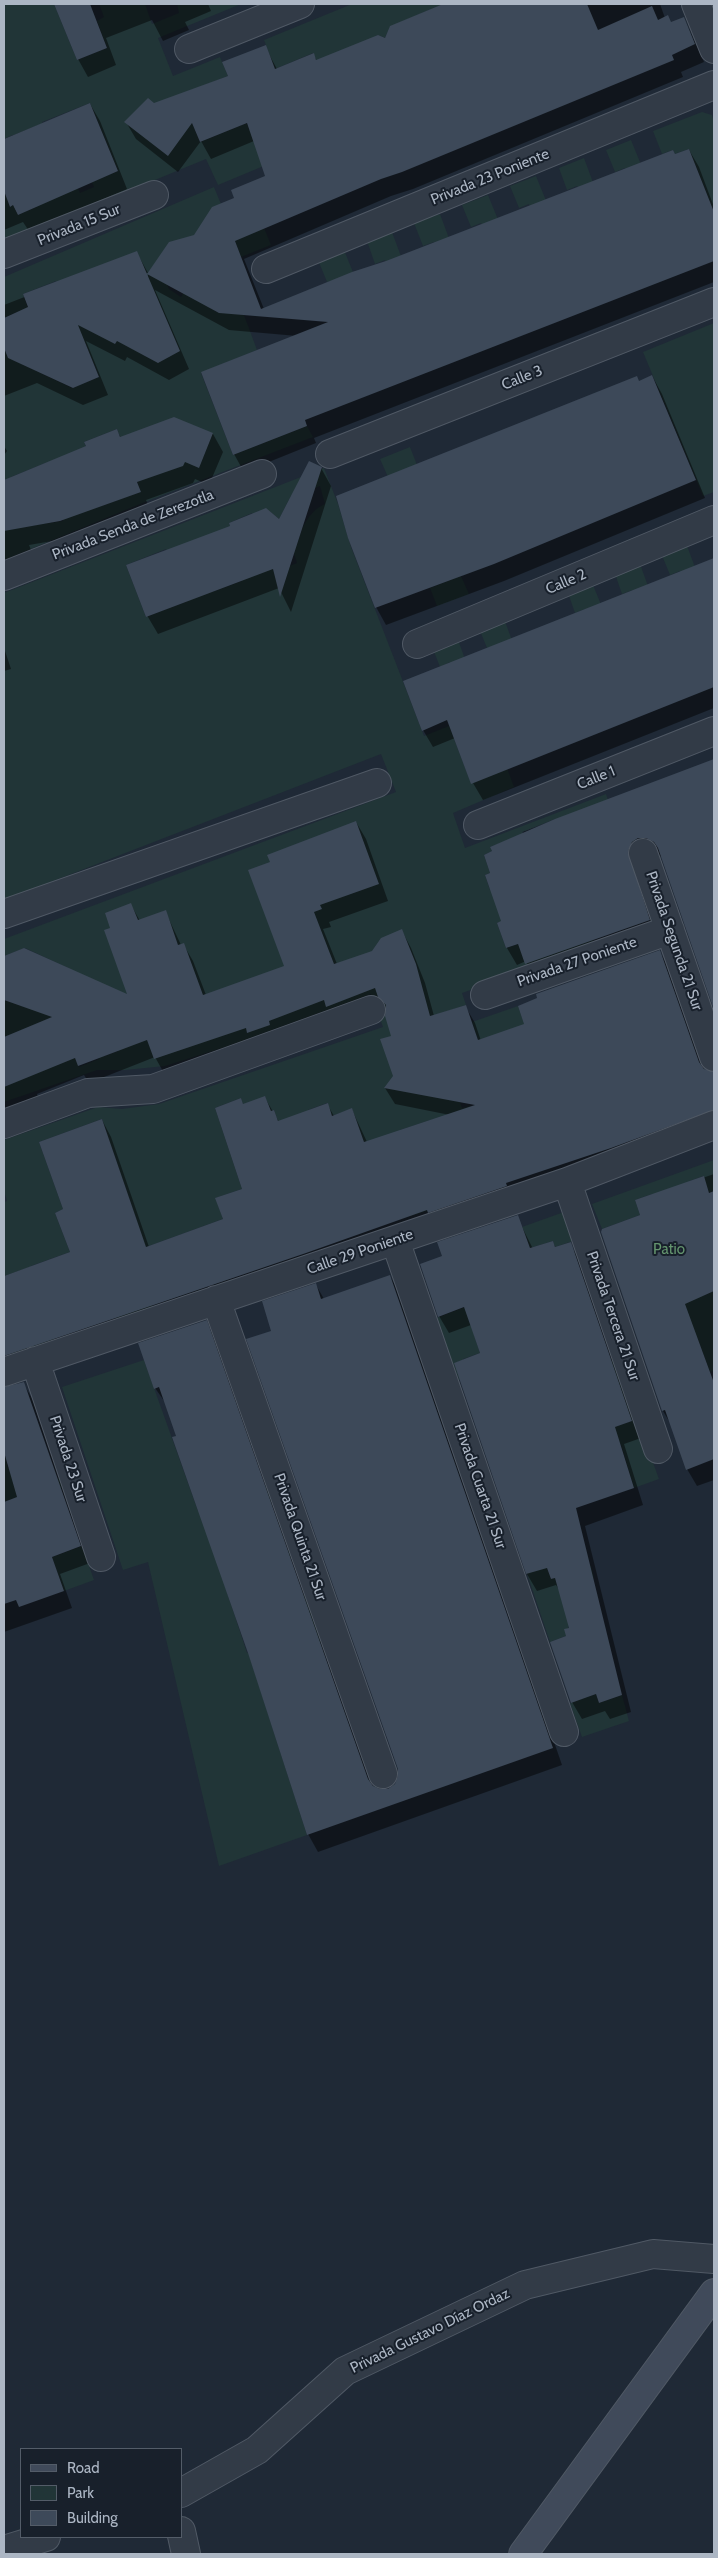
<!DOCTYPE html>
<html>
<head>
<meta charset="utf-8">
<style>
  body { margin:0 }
  #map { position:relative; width:718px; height:2558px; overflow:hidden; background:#1f2936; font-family:Cabin,sans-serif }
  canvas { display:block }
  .frame { position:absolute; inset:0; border:5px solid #acb6c4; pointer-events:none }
  .legend { position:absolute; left:20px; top:2448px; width:162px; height:90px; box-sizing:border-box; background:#18202b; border:1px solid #535c68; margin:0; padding:6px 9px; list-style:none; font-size:15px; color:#acb6c4 }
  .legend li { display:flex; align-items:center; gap:10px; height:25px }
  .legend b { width:25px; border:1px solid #535c68 }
</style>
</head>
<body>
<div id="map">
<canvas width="718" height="2558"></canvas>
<div class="frame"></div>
<ul class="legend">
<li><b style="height:6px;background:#404a5a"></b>Road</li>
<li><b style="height:14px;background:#213537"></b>Park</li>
<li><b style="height:14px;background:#3d4959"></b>Building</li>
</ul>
</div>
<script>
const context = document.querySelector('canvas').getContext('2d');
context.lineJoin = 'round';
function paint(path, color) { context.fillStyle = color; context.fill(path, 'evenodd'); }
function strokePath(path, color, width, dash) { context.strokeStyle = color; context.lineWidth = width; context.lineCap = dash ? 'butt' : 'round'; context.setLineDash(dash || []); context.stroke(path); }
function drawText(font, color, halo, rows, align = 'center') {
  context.font = font + ' Cabin,sans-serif'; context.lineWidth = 4; context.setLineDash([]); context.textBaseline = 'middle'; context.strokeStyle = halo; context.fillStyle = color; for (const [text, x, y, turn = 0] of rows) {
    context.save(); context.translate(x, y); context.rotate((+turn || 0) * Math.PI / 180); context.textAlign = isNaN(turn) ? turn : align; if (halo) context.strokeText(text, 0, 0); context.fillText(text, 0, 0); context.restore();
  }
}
const green = new Path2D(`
  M 4,4 L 54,4 L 77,60 L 107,48 L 97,21 L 104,17 L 99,4 L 145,4 L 152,24 L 179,13 L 177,4 L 241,4 L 158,38 L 173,76 L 220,57 L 228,76 L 180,95 L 200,142 L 247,123 L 249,130 L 292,112 L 266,165 L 218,185 L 206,159 L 4,242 L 4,191 L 10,207 L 13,205 L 18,215 L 36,207 L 22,156 L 13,135 L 4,139 ZM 90,103 L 118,171 L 92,182 L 94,187 L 80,193 L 71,173 L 63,176 L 42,122 Z
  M 352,4 L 443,4 L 390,27 L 385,38 L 377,35 L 365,58 L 316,60 L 313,53 L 275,69 L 264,40 Z
  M 702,112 L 712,115 L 714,122 L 714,212 L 689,149 L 675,154 L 673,150 L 662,154 L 653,131 Z
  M 631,140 L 642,167 L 627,173 L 625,168 L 615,172 L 606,150 Z
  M 584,158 L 594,185 L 579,191 L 577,186 L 567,190 L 559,168 Z
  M 536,176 L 547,203 L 531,209 L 529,204 L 519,208 L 510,186 Z
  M 214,187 L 223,209 L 191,242 L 164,276 L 169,289 L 181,297 L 191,281 C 200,295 212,321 232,311 L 244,315 L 257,350 L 201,373 L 233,455 L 307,426 L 313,437 L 145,502 L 4,560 L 4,348 L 9,358 L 72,388 L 99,377 L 85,343 L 60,330 L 67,309 L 56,281 L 23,294 L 28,308 L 21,320 L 17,312 L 4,318 L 4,277 ZM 117,429 L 141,492 L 95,508 L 62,509 L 63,521 L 29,526 L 11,477 L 48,462 L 56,480 L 94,465 L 84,442 Z
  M 488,195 L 499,222 L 483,228 L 481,223 L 471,227 L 462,205 Z
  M 440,214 L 450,241 L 435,247 L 434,242 L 423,246 L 414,223 Z
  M 264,228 L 271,245 L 241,257 L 232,234 Z
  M 392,232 L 402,259 L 387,265 L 385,260 L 375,264 L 367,241 Z
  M 344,250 L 355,277 L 327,282 L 318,260 Z
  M 714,323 L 714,492 L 703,496 L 643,352 Z
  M 410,447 L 419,470 L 388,477 L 380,459 Z
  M 324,468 L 338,504 L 351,547 L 424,736 L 449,726 L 471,783 L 507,768 L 514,787 L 453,813 L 465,848 L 606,794 L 608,800 L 587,808 L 603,854 L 625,846 L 637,878 L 617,885 L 620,895 L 605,900 L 589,857 L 581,859 L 573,837 L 569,838 L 565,825 L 558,827 L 555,819 L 522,832 L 525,839 L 519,842 L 524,858 L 520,859 L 528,879 L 569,864 L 579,892 L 569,897 L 577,922 L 586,918 L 595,947 L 462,993 L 466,1005 L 442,1013 L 454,1048 L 443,1053 L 462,1108 L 471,1106 L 479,1131 L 442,1144 L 434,1119 L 400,1130 L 427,1211 L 407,1217 L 398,1192 L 415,1185 L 406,1161 L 400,1163 L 396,1148 L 368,1158 L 364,1150 L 350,1155 L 348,1149 L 364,1143 L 352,1109 L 332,1116 L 327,1103 L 308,1110 L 315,1131 L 309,1133 L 314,1149 L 321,1147 L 334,1183 L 261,1209 L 252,1184 L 289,1171 L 275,1132 L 281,1130 L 274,1110 L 271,1111 L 265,1097 L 248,1103 L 250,1109 L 245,1110 L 241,1098 L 215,1108 L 242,1189 L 216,1198 L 223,1219 L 119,1257 L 129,1285 L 144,1280 L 153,1307 L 117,1320 L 110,1299 L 124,1294 L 117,1274 L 120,1272 L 107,1238 L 138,1225 L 102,1119 L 39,1142 L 63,1209 L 55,1213 L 70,1252 L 31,1266 L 56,1341 L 13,1356 L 4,1327 L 4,1202 L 7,1201 L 4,1191 L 4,1140 L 98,1107 L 122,1109 L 159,1104 L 383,1027 L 371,994 L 225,1047 L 165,1066 L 125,1070 L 97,1070 L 4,1102 L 4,1000 L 21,1006 L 74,987 L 68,968 L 25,948 L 4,956 L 4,939 L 396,792 L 381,754 L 4,900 L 4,593 ZM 320,486 L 325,504 C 308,512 303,526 297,544 L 293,543 L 292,547 L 297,563 L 274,572 L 273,567 L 257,573 L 248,551 L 241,553 L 229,523 L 252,513 L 255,523 L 269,511 L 279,519 L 291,496 ZM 222,530 L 242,581 L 212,592 L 210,588 L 195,594 L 187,573 L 178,577 L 188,601 L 146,617 L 126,565 L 166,549 L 169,556 L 178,553 L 176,548 ZM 506,841 L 521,878 L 490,890 L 485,875 L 490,873 L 484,855 L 492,851 L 490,847 ZM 526,893 L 546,949 L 523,957 L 518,944 L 506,948 L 497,923 L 508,919 L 502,901 ZM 117,1000 L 130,1038 L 116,1044 L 118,1051 L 105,1056 L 103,1052 L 97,1054 L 99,1059 L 79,1067 L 68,1038 L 77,1035 L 71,1016 Z
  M 686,543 L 696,570 L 682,576 L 680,571 L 670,575 L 661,553 Z
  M 639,561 L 649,589 L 635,594 L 633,590 L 622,594 L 614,571 Z
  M 461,576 L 469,594 L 437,606 L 430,588 Z
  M 591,580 L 602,607 L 587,613 L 585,609 L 575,613 L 567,590 Z
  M 503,616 L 513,643 L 487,648 L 478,626 Z
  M 456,634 L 466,662 L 452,667 L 450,662 L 440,667 L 431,644 Z
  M 518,1006 L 530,1039 L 478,1040 L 472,1022 Z
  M 714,1160 L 714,1191 L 709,1193 L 703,1176 L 690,1181 L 710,1247 L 714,1246 L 714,1249 L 689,1259 L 703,1296 L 714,1291 L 714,1371 L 710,1372 L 697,1337 L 682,1342 L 652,1194 L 635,1200 L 640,1215 L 602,1229 L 592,1204 Z
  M 564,1212 L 573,1241 L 555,1247 L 553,1241 L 530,1248 L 522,1227 Z
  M 475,1303 L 485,1331 L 474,1335 L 480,1353 L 463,1359 L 469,1376 L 459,1380 L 436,1318 Z
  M 615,1359 L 659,1479 L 634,1488 L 621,1445 L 611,1428 L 632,1421 L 618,1380 L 590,1369 Z
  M 144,1360 L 198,1511 L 271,1484 L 278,1500 L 254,1508 L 243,1566 L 294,1548 L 297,1557 L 224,1583 L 247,1653 L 295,1637 L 283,1601 L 309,1592 L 325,1640 L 308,1647 L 261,1692 L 307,1835 L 219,1866 L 148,1562 L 123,1570 L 62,1387 Z
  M 4,1452 L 8,1468 L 16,1465 L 25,1490 L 59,1478 L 62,1488 L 29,1500 L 27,1494 L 4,1502 Z
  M 82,1546 L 94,1580 L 64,1591 L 52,1557 Z
  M 520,1553 L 547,1568 L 551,1579 L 591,1566 L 594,1578 L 580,1583 L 566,1636 L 550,1642 Z
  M 596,1694 L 599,1703 L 622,1695 L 629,1721 L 582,1737 L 570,1703 Z`);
const shadow = new Path2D(`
  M 56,4 L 208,4 L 211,11 L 185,22 L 189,30 L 163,41 L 152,20 L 106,38 L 116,65 L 88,77 L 78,59 Z
  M 447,4 L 660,4 L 665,18 L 672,23 L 684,18 L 704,62 L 681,72 L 683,77 L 413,189 L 391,196 L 244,259 L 264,309 L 689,150 L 699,167 L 714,207 L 714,282 L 314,438 L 316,443 L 244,472 L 234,454 L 297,336 L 229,330 L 155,290 L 189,369 L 169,380 L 127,357 L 125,361 L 86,341 L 108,395 L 83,405 L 37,383 L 4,396 L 4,305 L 137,253 L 148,273 L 144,273 L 148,277 L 148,274 L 195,237 L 235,198 L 267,177 L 254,141 L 211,159 L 201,141 L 178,172 L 136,139 L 126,122 L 154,105 L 229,77 L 265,47 L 277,69 L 313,55 L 317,61 L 385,39 L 391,27 Z
  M 90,104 L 100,121 L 127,189 L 29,231 L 23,222 L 4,230 L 4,139 Z
  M 652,376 L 662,394 L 705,498 L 504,581 L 386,625 L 376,607 L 639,382 Z
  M 174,418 L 213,434 L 223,452 L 209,485 L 195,479 L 193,483 L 146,500 L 150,510 L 70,538 L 29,545 L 33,555 L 4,568 L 4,481 L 88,447 L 116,430 L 121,438 Z
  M 4,446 L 7,451 L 4,455 Z
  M 321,468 L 331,486 L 291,612 L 279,588 L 158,634 L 148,617 L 128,566 L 279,521 Z
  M 714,559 L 714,708 L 483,800 L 473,783 L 455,738 L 433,747 L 423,730 L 405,682 Z
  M 4,648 L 11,669 L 4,671 Z
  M 714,760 L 714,1006 L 662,857 L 657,854 L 659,938 L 536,981 L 526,961 L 517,965 L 507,948 L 499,923 L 503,922 L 492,874 L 524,835 L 523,832 Z
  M 356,822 L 366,839 L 388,901 L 329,922 L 331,927 L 323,929 L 337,964 L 372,952 L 402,931 L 411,948 L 425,983 L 434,1016 L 465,1006 L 475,1023 L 481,1041 L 526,1025 L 660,952 L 669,968 L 705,1071 L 714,1073 L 714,1129 L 4,1377 L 4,1276 L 71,1253 L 65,1210 L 102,1120 L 111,1137 L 149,1247 L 225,1220 L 244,1189 L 244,1105 L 265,1098 L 279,1122 L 327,1104 L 334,1116 L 352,1110 L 367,1142 L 450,1115 L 395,1104 L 385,1088 L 394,1076 L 393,1036 L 384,1005 L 337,1023 L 165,1075 L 155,1057 L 89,1083 L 84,1075 L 37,1094 L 39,1101 L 4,1112 L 4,957 L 24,950 L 129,996 L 112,928 L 131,905 L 140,921 L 165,911 L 181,945 L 183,944 L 193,961 L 206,995 L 286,967 L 272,863 Z
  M 714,1174 L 714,1480 L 697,1486 L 687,1469 L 672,1426 L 663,1411 L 642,1216 L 636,1201 Z
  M 517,1217 L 533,1249 L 552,1242 L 556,1248 L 570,1244 L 580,1261 L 641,1438 L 624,1444 L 643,1505 L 585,1526 L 631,1712 L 610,1719 L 605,1711 L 582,1719 L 572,1702 L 568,1637 L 571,1629 L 561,1593 L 556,1585 L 537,1591 L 527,1574 L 455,1363 L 481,1354 L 471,1325 L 449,1333 L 439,1316 L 444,1257 Z
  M 390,1276 L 400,1294 L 562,1765 L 318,1852 L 308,1834 L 167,1405 L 155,1388 L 206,1322 L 216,1339 L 374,1788 L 379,1790 L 389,1790 L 396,1785 L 399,1778 L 399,1769 L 273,1331 L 316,1285 L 324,1299 Z
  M 23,1383 L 33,1400 L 90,1563 L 60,1574 L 72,1608 L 4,1632 L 4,1388 Z`);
const building = new Path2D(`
  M 54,4 L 90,4 L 107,48 L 77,60 Z
  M 443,4 L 587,4 L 598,30 L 652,6 L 658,20 L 668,15 L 671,22 L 684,17 L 695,44 L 672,55 L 674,60 L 402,172 L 381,179 L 235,241 L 261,309 L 352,272 L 386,261 L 673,150 L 675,154 L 689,149 L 714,212 L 714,261 L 305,420 L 307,426 L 233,455 L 201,372 L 328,322 L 219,313 L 147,274 L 180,351 L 158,363 L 117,341 L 115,344 L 78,325 L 99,377 L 73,388 L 8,358 L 4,348 L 4,318 L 28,307 L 23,294 L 137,251 L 147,274 L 169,242 L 194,235 L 212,207 L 234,198 L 231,190 L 265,176 L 247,123 L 200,142 L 192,123 L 168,156 L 124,122 L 148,98 L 154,103 L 228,76 L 222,62 L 266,45 L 275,69 L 314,53 L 316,60 L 378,35 L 385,38 L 390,26 Z
  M 90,103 L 118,171 L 18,215 L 13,205 L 10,207 L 4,191 L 4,139 Z
  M 652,375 L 696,480 L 494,564 L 375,608 L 348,538 L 336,496 L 637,376 L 639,381 Z
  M 174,417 L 213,433 L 199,468 L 185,462 L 183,466 L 137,482 L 141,492 L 60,521 L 4,531 L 4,480 L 86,446 L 84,442 L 117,429 L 120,437 Z
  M 309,461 L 322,467 L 280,597 L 273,569 L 146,617 L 126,565 L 230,526 L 229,523 L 266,508 L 279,519 Z
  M 714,558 L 714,687 L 471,784 L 447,720 L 422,731 L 403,681 Z
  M 714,759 L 714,1010 L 658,848 L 654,842 L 646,838 L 638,838 L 632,842 L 628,851 L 650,920 L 525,964 L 518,944 L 506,948 L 497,923 L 501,921 L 485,875 L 490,873 L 484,855 L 492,851 L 490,847 L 555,819 Z
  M 356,821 L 379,884 L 320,905 L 322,909 L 314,912 L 334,964 L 372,951 L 381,938 L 402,929 L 416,964 L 430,1016 L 466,1005 L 478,1040 L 524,1024 L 518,1006 L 537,998 L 536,994 L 660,950 L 699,1062 L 704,1069 L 714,1072 L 714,1110 L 611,1148 L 506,1183 L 507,1186 L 428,1213 L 427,1210 L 306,1253 L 4,1356 L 4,1276 L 70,1252 L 55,1213 L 63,1209 L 39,1142 L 102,1119 L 146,1247 L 223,1219 L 215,1198 L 242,1189 L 215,1108 L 241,1098 L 243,1104 L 265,1096 L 271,1111 L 274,1110 L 278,1121 L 328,1103 L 332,1116 L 352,1108 L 364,1142 L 475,1105 L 384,1088 L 393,1076 L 380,1039 L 391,1036 L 385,1016 L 386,1005 L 378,997 L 375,988 L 326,1007 L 324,1000 L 269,1021 L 270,1025 L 247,1033 L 246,1028 L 154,1059 L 147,1040 L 78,1066 L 75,1058 L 4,1087 L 4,1037 L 52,1017 L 4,1000 L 4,956 L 24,948 L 127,994 L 104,930 L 110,928 L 105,913 L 131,903 L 138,920 L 166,910 L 178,945 L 184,943 L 203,995 L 284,966 L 248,870 L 270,862 L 267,855 Z
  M 704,1176 L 709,1193 L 714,1191 L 714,1291 L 685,1304 L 714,1383 L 714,1459 L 686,1470 L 665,1410 L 662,1411 L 601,1232 L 602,1229 L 640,1215 L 635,1200 Z
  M 518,1215 L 530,1248 L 553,1241 L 555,1247 L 571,1242 L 632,1421 L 615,1427 L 634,1488 L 576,1508 L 622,1695 L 599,1703 L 596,1694 L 571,1703 L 550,1642 L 566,1636 L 564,1629 L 569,1628 L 555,1578 L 551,1579 L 547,1568 L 526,1574 L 454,1363 L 480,1353 L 464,1307 L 438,1317 L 420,1264 L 442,1256 L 437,1242 Z
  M 390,1275 L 553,1748 L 307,1835 L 248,1653 L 172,1437 L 176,1436 L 159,1387 L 154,1389 L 138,1343 L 207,1320 L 368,1779 L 373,1786 L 380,1789 L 388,1789 L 395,1784 L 398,1776 L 398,1769 L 246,1339 L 271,1331 L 262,1301 L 316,1283 L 321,1299 Z
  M 24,1382 L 81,1546 L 52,1557 L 64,1591 L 19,1607 L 16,1600 L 4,1604 L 4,1502 L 17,1497 L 4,1452 L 4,1387 Z`);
const minor = new Path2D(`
  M 696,4 L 714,49
  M 189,49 L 300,4
  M 4,254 L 154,195
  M 266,269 L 714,85
  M 330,454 L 714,302
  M 4,576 L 262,474
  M 417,644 L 714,520
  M 478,825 L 714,731
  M 643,853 L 714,1057
  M 4,914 L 377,783
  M 485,995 L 670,930
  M 4,1124 L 88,1093 L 153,1089 L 371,1010
  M 567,1182 L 658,1449
  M 395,1240 L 564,1732
  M 216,1300 L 383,1774
  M 35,1361 L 101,1557
  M 4,1372 L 567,1182 L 714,1125
  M 181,2493 L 257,2450 L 345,2371 L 525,2285 L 653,2254 L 714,2259
  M 181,2531 L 186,2554
  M 4,2550 L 46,2537`);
const secondary = new Path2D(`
  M 523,2554 L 714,2293`);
const streetNames = [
  ["Privada 23 Poniente",490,177,-22],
  ["Privada 15 Sur",79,225,-22],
  ["Calle 3",522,378,-22],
  ["Privada Senda de Zerezotla",133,525,-21],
  ["Calle 2",566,582,-23],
  ["Calle 1",596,778,-22],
  ["Privada Segunda 21 Sur",674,941,71],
  ["Privada 27 Poniente",577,962,-19],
  ["Calle 29 Poniente",360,1252,-19],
  ["Privada Tercera 21 Sur",613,1316,71],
  ["Privada 23 Sur",68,1459,72],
  ["Privada Cuarta 21 Sur",480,1486,71],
  ["Privada Quinta 21 Sur",300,1537,71],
  ["Privada Gustavo Díaz Ordaz",430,2331,-26]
];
const parkNames = [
  ["Patio",669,1250]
];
paint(green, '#213537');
paint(shadow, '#0007');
paint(building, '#3d4959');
strokePath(minor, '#505965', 30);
strokePath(secondary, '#505965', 30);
strokePath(minor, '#323b47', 28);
strokePath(secondary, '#404a5a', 28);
drawText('15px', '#acb6c4', '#18202b', streetNames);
drawText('15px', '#64946e', '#18202b', parkNames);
</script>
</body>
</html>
